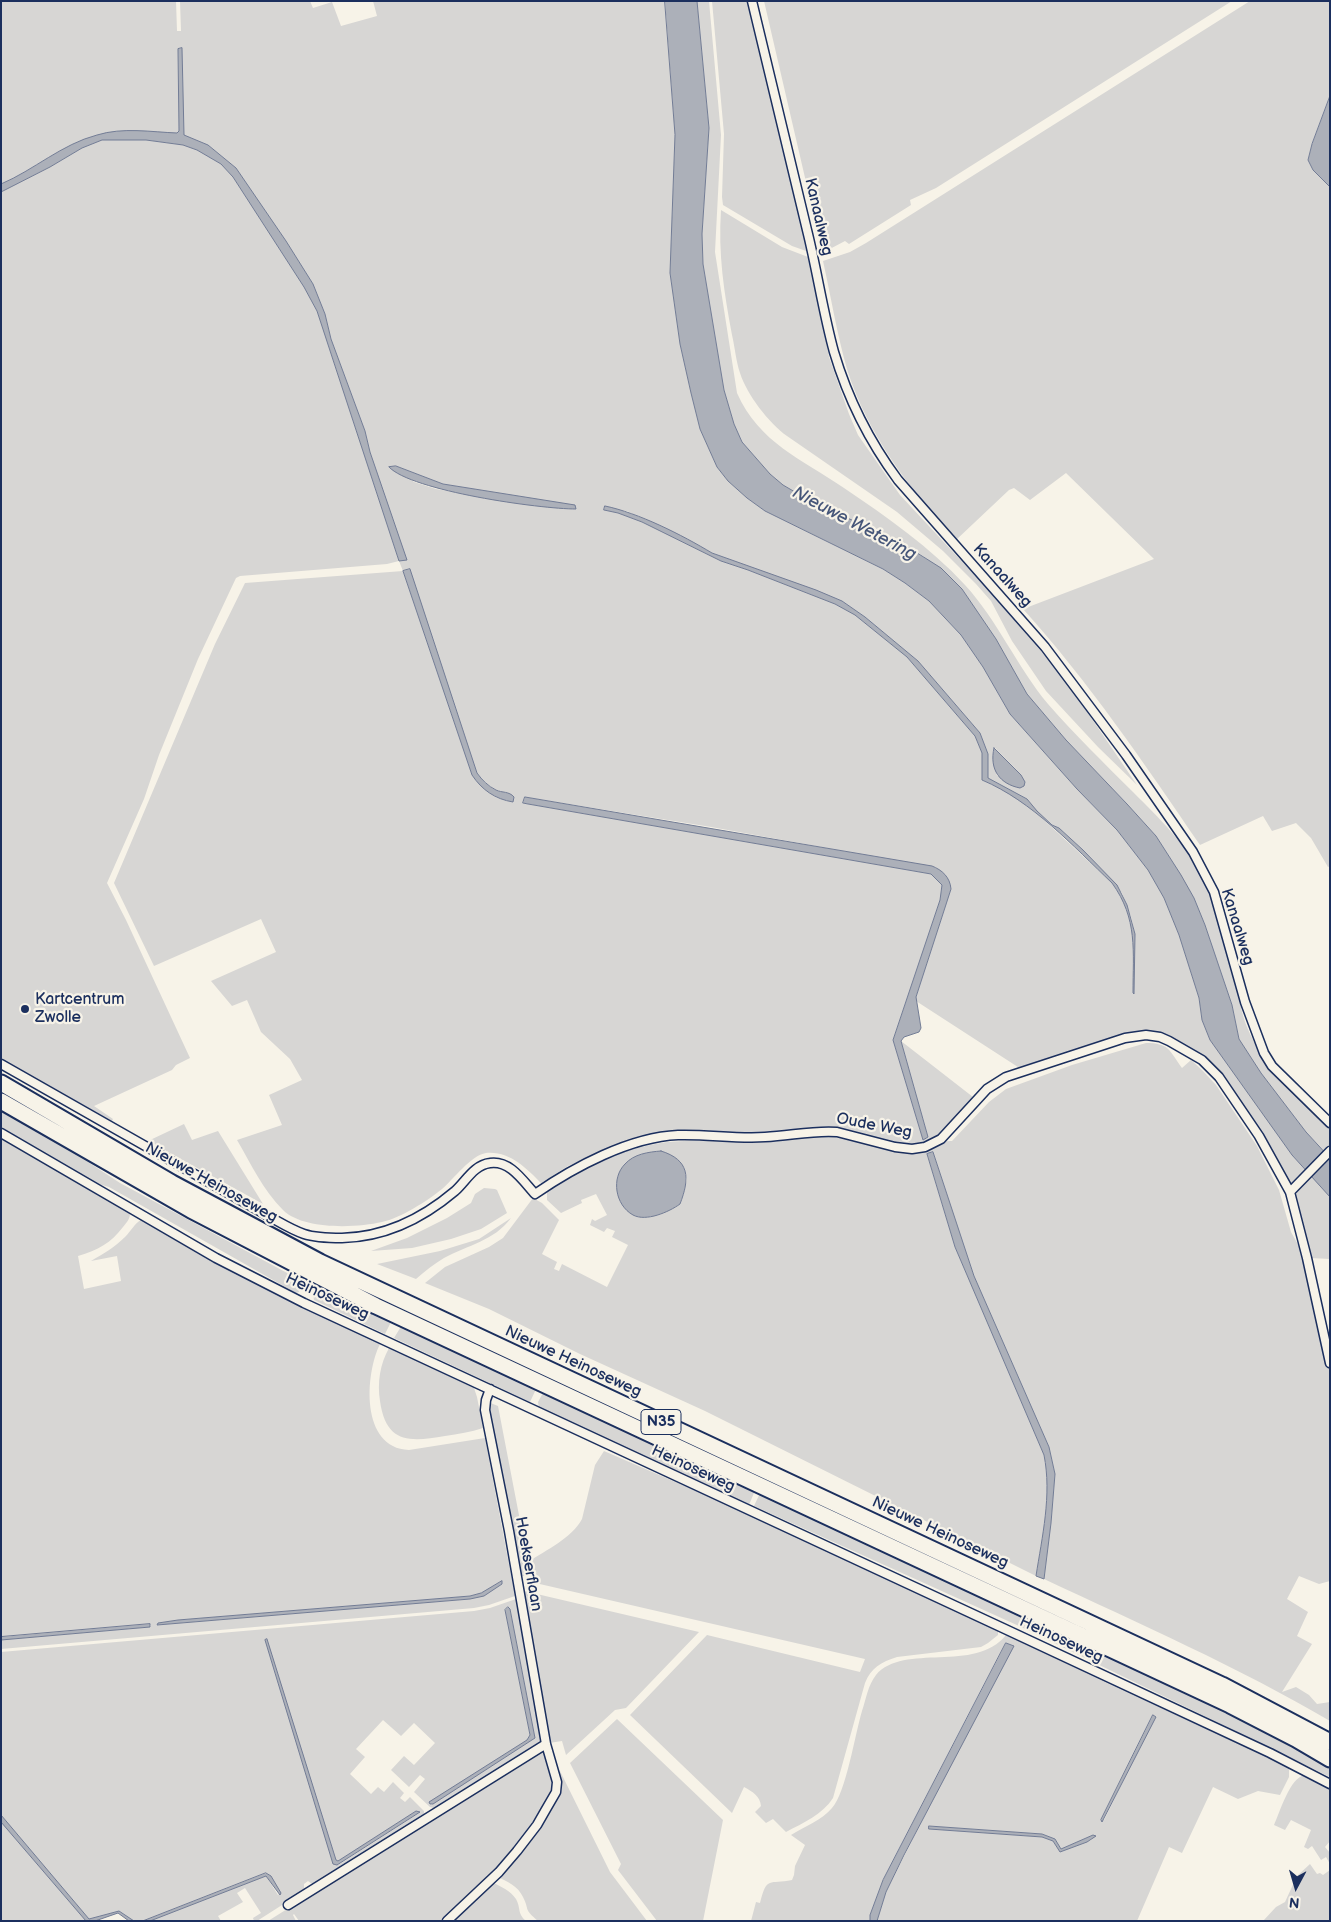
<!DOCTYPE html>
<html>
<head>
<meta charset="utf-8">
<style>
  body { margin:0 }
  #map { position:relative; width:1331px; height:1922px; overflow:hidden; background:#f7f3e8; font-family:"Balsamiq Sans",sans-serif }
  canvas { display:block }
  .frame { position:absolute; inset:0; border:2px solid #1b2f5e; pointer-events:none }
  .north { position:absolute; left:1271px; top:1862px; width:50px; height:50px; -webkit-text-stroke:4px #f7f3e8; paint-order:stroke; rotate:186deg; font-size:14px; font-weight:700; line-height:20px; text-align:center; color:#1b2f5e }
  .north::after { content:''; display:block; margin:auto; width:18px; height:22px; background:#1b2f5e; clip-path:polygon(50% 0,100% 100%,50% 72%,0 100%) }
</style>
</head>
<body>
<div id="map">
<canvas width="1331" height="1922"></canvas>
<div class="frame"></div>
<div class="north">N</div>
</div>
<script>
const context = document.querySelector('canvas').getContext('2d');
context.lineJoin = 'round';
function paint(path, color) { context.fillStyle = color; context.fill(path, 'evenodd'); }
function strokePath(path, color, width, dash) { context.strokeStyle = color; context.lineWidth = width; context.lineCap = dash ? 'butt' : 'round'; context.setLineDash(dash || []); context.stroke(path); }
function drawText(font, color, halo, rows, align = 'center') {
  context.font = font + ' "Balsamiq Sans",sans-serif'; context.lineWidth = 4.5; context.setLineDash([]); context.textBaseline = 'middle'; context.strokeStyle = halo; context.fillStyle = color; for (const [text, x, y, turn = 0] of rows) {
    context.save(); context.translate(x, y); context.rotate((+turn || 0) * Math.PI / 180); context.textAlign = isNaN(turn) ? turn : align; if (halo) context.strokeText(text, 0, 0); context.fillText(text, 0, 0); context.restore();
  }
}
const green = new Path2D(`
  M 1,1 L 176,1 L 177,31 L 181,31 L 180,1 L 310,1 L 313,8 L 332,2 L 341,26 L 377,16 L 373,1 L 665,1 L 675,135 L 670,273 L 680,344 L 691,393 L 700,429 L 717,467 L 728,481 L 747,498 L 765,511 L 883,569 L 905,583 L 929,601 L 961,635 L 983,667 L 1010,714 L 1077,789 L 1117,830 L 1148,870 L 1164,898 L 1179,935 L 1199,998 L 1202,1020 L 1210,1040 L 1292,1155 L 1306,1171 L 1294,1183 L 1288,1183 L 1217,1071 L 1153,1033 L 1021,1069 L 916,1001 L 916,997 L 951,889 L 946,876 L 937,868 L 711,827 L 525,797 L 523,803 L 528,804 L 931,874 L 942,885 L 940,900 L 893,1040 L 923,1140 L 928,1137 L 901,1041 L 973,1097 L 938,1135 L 928,1143 L 911,1145 L 891,1142 L 839,1129 L 767,1135 L 723,1135 L 629,1142 L 612,1147 L 568,1166 L 541,1183 C 526,1168 510,1151 486,1153 C 471,1155 453,1180 442,1189 C 427,1201 401,1218 382,1222 C 356,1228 303,1230 283,1210 C 263,1190 251,1164 237,1140 L 282,1125 L 269,1095 L 302,1080 L 290,1059 L 261,1032 L 247,1000 L 232,1006 L 211,981 L 276,952 L 261,919 L 154,966 L 114,883 L 215,644 L 245,583 L 403,571 L 399,561 L 387,564 L 240,576 L 236,578 L 198,659 L 159,755 L 144,799 L 107,883 L 126,920 L 190,1058 L 176,1065 L 172,1070 L 94,1106 L 113,1119 L 112,1121 L 1,1059 L 1,192 L 50,167 L 82,148 L 102,140 L 146,140 L 183,145 L 198,150 L 221,164 L 233,177 L 304,287 L 317,311 L 399,561 L 406,560 L 370,452 L 365,431 L 331,339 L 325,314 L 313,284 L 286,241 L 236,168 L 208,145 L 183,136 L 182,49 L 178,49 L 179,131 L 177,134 C 151,131 122,128 97,135 C 62,144 34,170 1,184 ZM 396,466 L 443,484 L 560,503 L 526,504 L 436,489 L 414,482 ZM 605,510 L 627,511 L 698,545 L 712,553 L 842,601 L 865,617 L 918,661 L 980,733 L 988,754 L 988,778 L 1027,799 L 1036,811 L 1052,825 L 1059,828 L 1083,850 L 1122,893 L 1131,917 L 1135,934 L 1134,994 L 1133,993 C 1133,951 1138,920 1112,883 L 1030,807 L 1009,793 L 982,780 L 982,753 L 975,736 L 907,657 L 855,615 L 835,604 L 748,570 L 721,561 L 642,522 L 618,513 ZM 409,569 L 477,773 C 485,783 494,791 507,793 L 513,802 L 496,797 L 472,775 L 403,571 ZM 995,748 C 1002,756 1019,771 1023,778 L 997,776 L 993,752 Z
  M 697,1 L 709,1 L 721,135 L 715,252 L 737,393 C 759,443 802,459 844,488 C 887,517 930,547 965,585 C 998,621 1017,667 1048,704 C 1075,735 1104,763 1133,792 C 1159,818 1187,845 1203,878 C 1220,912 1228,953 1237,990 C 1240,1002 1242,1015 1247,1027 C 1263,1067 1300,1097 1330,1127 L 1330,1147 L 1325,1152 L 1306,1132 L 1261,1073 L 1239,1039 L 1232,1005 L 1205,925 L 1194,898 L 1172,861 L 1156,836 L 1127,804 L 1066,740 L 1027,694 L 996,639 L 962,589 L 923,556 L 903,544 L 807,499 L 783,485 L 770,474 L 742,442 L 734,424 L 724,390 L 703,264 L 702,234 L 709,128 Z
  M 712,1 L 749,1 L 809,252 L 792,246 L 723,205 L 722,197 L 724,134 Z
  M 764,1 L 1232,1 L 936,188 L 910,200 L 911,205 L 849,244 L 845,241 L 826,251 L 822,251 Z
  M 1250,1 L 1330,1 L 1330,96 L 1312,144 L 1308,160 L 1313,170 L 1330,187 L 1330,866 L 1328,867 L 1311,838 L 1296,823 L 1272,831 L 1263,816 L 1200,845 C 1144,763 1089,682 1023,609 L 1154,559 L 1066,473 L 1030,500 L 1014,488 L 1009,490 L 956,540 C 910,489 868,436 847,369 C 837,334 831,297 823,261 L 850,252 L 866,243 Z
  M 721,210 L 782,247 L 808,257 L 811,263 L 829,357 L 849,414 L 858,435 L 900,495 L 982,583 L 1064,678 L 1137,785 L 1098,747 L 1046,691 L 1012,641 L 991,601 L 976,584 L 943,551 L 897,512 L 787,436 C 769,423 747,395 740,373 C 736,361 735,348 732,335 C 724,292 718,254 721,210 Z
  M 1146,1043 C 1169,1043 1169,1050 1182,1068 L 1191,1060 L 1202,1070 L 1216,1085 L 1257,1146 L 1279,1190 L 1291,1232 L 1305,1257 L 1330,1374 L 1330,1581 L 1319,1584 L 1299,1576 L 1287,1599 L 1308,1612 L 1297,1636 L 1312,1644 L 1282,1692 L 1296,1687 L 1309,1695 L 1317,1704 L 1330,1702 L 1330,1721 C 1238,1667 1140,1624 1044,1579 L 1051,1523 L 1055,1474 L 1049,1447 L 974,1276 L 933,1152 L 927,1155 L 955,1247 L 1044,1455 C 1052,1495 1042,1537 1036,1576 L 705,1411 L 580,1354 L 489,1309 L 425,1283 L 445,1267 L 489,1247 L 503,1238 L 533,1198 L 542,1203 L 559,1220 L 542,1254 L 557,1262 L 554,1269 L 559,1271 L 562,1264 L 607,1287 L 628,1245 L 612,1237 L 615,1231 L 607,1228 L 604,1232 L 590,1225 L 592,1219 L 595,1221 L 607,1215 L 596,1194 L 581,1200 L 582,1203 L 561,1213 L 547,1200 L 547,1191 L 549,1187 C 592,1164 634,1142 684,1141 C 711,1140 739,1144 767,1142 C 790,1141 812,1135 835,1137 C 860,1138 883,1151 909,1152 C 923,1152 936,1140 952,1141 L 989,1102 L 1006,1089 L 1072,1065 ZM 625,1164 L 684,1167 L 687,1180 L 680,1204 C 671,1210 656,1217 644,1217 C 636,1217 632,1214 628,1209 C 614,1192 613,1182 625,1164 Z
  M 1,1112 L 88,1162 L 120,1183 L 302,1281 L 299,1292 L 296,1293 L 109,1187 L 95,1183 L 1,1129 Z
  M 184,1124 L 192,1140 L 218,1131 L 263,1204 L 148,1141 Z
  M 1,1138 L 130,1213 C 130,1219 127,1222 123,1227 C 111,1243 98,1250 78,1256 L 84,1289 L 121,1281 L 117,1256 L 91,1261 C 103,1254 115,1247 125,1237 C 131,1231 134,1224 142,1219 L 231,1271 L 380,1344 C 365,1374 360,1448 409,1450 L 485,1438 L 515,1596 L 489,1605 L 474,1608 L 1,1649 L 1,1640 L 150,1627 L 151,1625 L 1,1637 ZM 503,1583 L 484,1596 L 470,1599 L 157,1625 L 158,1623 L 178,1620 L 470,1596 L 481,1593 Z
  M 1311,1175 L 1330,1197 L 1330,1259 L 1310,1258 L 1295,1196 L 1299,1188 Z
  M 484,1188 L 495,1189 L 497,1190 L 507,1213 L 481,1229 L 451,1239 L 412,1248 L 371,1251 L 407,1238 L 447,1218 L 471,1203 L 475,1194 Z
  M 511,1218 C 494,1241 468,1245 444,1258 C 434,1264 425,1271 416,1279 L 377,1264 L 440,1251 L 479,1239 Z
  M 318,1287 L 392,1320 L 385,1334 L 314,1300 L 313,1294 L 315,1288 Z
  M 402,1325 L 537,1387 L 530,1402 L 394,1338 Z
  M 389,1348 L 474,1388 L 477,1397 L 483,1428 C 471,1432 458,1434 445,1436 C 410,1442 386,1444 380,1401 C 377,1383 380,1364 389,1348 Z
  M 544,1391 L 756,1488 L 749,1505 L 539,1409 L 538,1402 Z
  M 488,1402 L 498,1406 L 528,1562 C 546,1550 572,1538 582,1519 L 595,1465 L 604,1451 L 726,1504 L 998,1630 L 998,1635 L 988,1643 L 981,1647 L 897,1657 C 881,1662 871,1668 865,1683 L 833,1798 C 823,1814 803,1823 786,1832 L 773,1819 L 766,1823 L 755,1812 L 761,1806 C 760,1796 753,1792 744,1787 L 732,1813 L 630,1715 L 707,1635 L 860,1672 L 865,1659 L 531,1582 L 530,1576 L 520,1576 L 490,1422 Z
  M 761,1491 L 1241,1716 L 1330,1766 L 1330,1777 L 1019,1626 L 754,1506 Z
  M 524,1591 L 699,1632 L 626,1708 L 615,1710 L 566,1755 L 562,1741 L 549,1743 L 537,1663 Z
  M 516,1599 L 542,1735 L 541,1741 L 539,1744 L 437,1809 L 430,1807 L 414,1792 L 425,1779 L 420,1775 L 409,1787 L 391,1770 L 404,1756 L 414,1765 L 435,1743 L 414,1723 L 401,1736 L 383,1720 L 356,1749 L 365,1757 L 350,1774 L 371,1794 L 378,1787 L 384,1792 L 393,1782 L 404,1793 L 400,1798 L 405,1802 L 410,1797 L 424,1811 L 424,1816 L 316,1884 L 312,1884 L 308,1881 L 304,1884 L 304,1891 L 257,1921 L 254,1921 L 253,1918 L 261,1913 L 245,1888 L 237,1893 L 243,1902 L 218,1916 L 221,1921 L 150,1921 L 266,1876 L 278,1895 L 280,1893 L 271,1876 L 266,1873 L 143,1921 L 134,1921 L 119,1911 L 89,1919 L 1,1815 L 1,1652 L 474,1611 L 490,1608 ZM 508,1607 L 510,1609 L 535,1738 L 431,1805 L 430,1802 L 527,1740 L 530,1735 L 505,1610 ZM 265,1640 L 336,1860 L 338,1861 L 416,1811 L 419,1813 L 338,1865 L 334,1864 Z
  M 1006,1635 L 1109,1684 L 1289,1767 L 1289,1777 L 1280,1795 L 1258,1791 L 1238,1799 L 1213,1787 L 1182,1853 L 1169,1847 L 1137,1921 L 877,1921 L 886,1892 L 970,1726 L 1006,1643 L 883,1880 L 870,1915 L 870,1921 L 751,1921 L 756,1902 L 760,1903 C 767,1875 769,1885 792,1880 L 794,1875 L 795,1866 L 805,1845 L 791,1835 C 804,1827 822,1820 832,1808 C 846,1793 855,1734 862,1711 C 866,1699 868,1685 876,1675 C 904,1642 975,1674 1006,1635 ZM 1153,1716 L 1155,1716 L 1104,1820 L 1101,1820 ZM 929,1826 L 1042,1834 L 1055,1839 L 1061,1849 L 1093,1835 L 1091,1840 L 1060,1852 L 1053,1841 L 1042,1837 L 930,1829 Z
  M 617,1719 L 723,1820 L 703,1921 L 657,1921 L 618,1870 L 621,1864 L 570,1763 Z
  M 543,1749 C 546,1762 553,1773 552,1786 C 551,1794 546,1801 543,1807 C 518,1851 478,1888 441,1921 L 299,1921 L 294,1914 L 293,1915 L 296,1921 L 268,1921 Z
  M 560,1771 L 610,1872 L 647,1921 L 538,1921 C 523,1908 530,1911 523,1897 C 518,1886 507,1881 497,1877 L 558,1790 Z
  M 1305,1775 L 1330,1789 L 1330,1841 L 1325,1847 L 1330,1853 L 1330,1864 L 1326,1857 L 1321,1860 L 1312,1846 L 1308,1849 L 1304,1847 L 1311,1830 L 1291,1820 L 1285,1830 L 1274,1825 C 1280,1812 1290,1777 1305,1775 Z
  M 1,1822 L 86,1921 L 1,1921 Z
  M 1310,1864 L 1317,1874 L 1320,1873 L 1323,1875 L 1330,1870 L 1330,1921 L 1263,1921 L 1276,1907 L 1285,1902 L 1297,1876 Z
  M 492,1882 C 501,1887 510,1890 516,1899 C 521,1908 517,1913 526,1921 L 450,1921 Z`);
const water = new Path2D(`
  M 665,1 L 697,1 L 709,128 L 702,234 L 703,264 L 724,390 L 734,424 L 742,442 L 770,474 L 783,485 L 807,499 L 903,544 L 941,568 L 962,589 L 996,639 L 1027,694 L 1066,740 L 1127,804 L 1156,836 L 1181,875 L 1194,898 L 1205,925 L 1232,1005 L 1239,1039 L 1261,1073 L 1306,1132 L 1330,1158 L 1330,1197 L 1292,1155 L 1210,1040 L 1202,1020 L 1199,998 L 1179,935 L 1164,898 L 1148,870 L 1117,830 L 1077,789 L 1010,714 L 983,667 L 961,635 L 929,601 L 905,583 L 883,569 L 765,511 L 747,498 L 728,481 L 717,467 L 700,429 L 691,393 L 680,344 L 670,273 L 675,135 Z
  M 182,48 L 184,135 L 208,145 L 236,168 L 286,241 L 313,284 L 325,314 L 331,339 L 365,431 L 370,452 L 407,560 L 399,561 L 317,311 L 304,287 L 233,177 L 221,164 L 197,150 L 183,145 L 146,140 L 102,140 L 82,148 L 50,167 L 1,192 L 1,184 C 34,170 62,144 97,135 C 123,127 151,132 177,133 L 179,131 L 178,49 Z
  M 1330,96 L 1330,187 L 1313,170 L 1308,160 L 1312,144 Z
  M 396,466 L 443,484 L 575,505 L 576,509 C 540,509 411,491 389,467 Z
  M 605,506 C 639,513 682,535 712,553 L 816,590 L 842,601 L 865,617 L 918,661 L 980,733 L 988,754 L 988,778 L 1027,799 L 1037,811 L 1052,825 L 1059,828 L 1083,850 L 1117,885 L 1127,905 L 1135,934 L 1134,994 L 1133,993 C 1133,951 1138,919 1112,883 C 1073,846 1032,801 982,780 L 982,753 L 975,736 L 907,657 L 855,615 L 835,604 L 748,570 L 721,561 L 642,522 L 618,513 L 604,510 Z
  M 410,569 L 477,773 C 482,780 488,786 496,790 C 502,793 509,791 514,797 L 513,802 C 495,799 482,790 472,775 L 403,571 Z
  M 994,748 L 1021,775 L 1025,782 L 1024,786 L 1020,788 C 1000,784 989,770 994,748 Z
  M 525,797 L 932,866 C 942,870 950,877 951,889 L 916,997 L 921,1028 L 919,1032 L 904,1037 L 901,1041 L 928,1137 L 923,1140 L 893,1040 L 940,900 L 942,885 L 931,874 L 528,804 L 523,803 Z
  M 661,1151 C 690,1160 690,1178 680,1204 C 669,1212 646,1222 633,1215 C 615,1205 611,1178 625,1164 C 634,1154 648,1152 661,1151 Z
  M 933,1152 L 974,1276 L 1049,1447 L 1055,1474 L 1051,1523 L 1044,1579 L 1036,1576 C 1042,1537 1052,1495 1044,1455 L 955,1247 L 927,1154 Z
  M 502,1581 L 502,1584 L 484,1596 L 470,1599 L 157,1625 L 158,1623 L 178,1620 L 470,1596 L 481,1593 Z
  M 508,1607 L 510,1609 L 535,1738 L 433,1804 L 430,1804 L 429,1802 L 527,1740 L 530,1735 L 505,1610 Z
  M 150,1624 L 150,1627 L 1,1640 L 1,1637 Z
  M 267,1639 L 336,1860 L 338,1861 L 416,1811 L 420,1812 L 337,1865 L 333,1864 L 265,1640 Z
  M 1006,1643 L 1014,1646 L 904,1855 L 886,1892 L 877,1921 L 870,1921 L 870,1915 L 883,1880 Z
  M 1153,1715 L 1156,1717 L 1102,1822 L 1101,1820 Z
  M 1,1815 L 89,1919 L 119,1911 L 134,1921 L 129,1921 L 118,1913 L 95,1921 L 86,1921 L 1,1822 Z
  M 929,1826 L 1042,1834 L 1055,1839 L 1061,1849 L 1093,1835 L 1096,1836 L 1087,1842 L 1060,1852 L 1053,1841 L 1042,1837 L 929,1829 Z
  M 266,1873 L 271,1876 L 281,1893 L 280,1895 L 266,1876 L 150,1921 L 143,1921 Z`);
const street = new Path2D(`
  M 752,1 C 770,78 789,154 807,230 C 817,270 823,312 834,352 C 848,399 869,441 898,480 L 1045,647 L 1126,755 L 1193,852 L 1214,892 L 1245,1002 L 1264,1053 L 1272,1066 L 1330,1123
  M 1,1064 L 270,1217 C 281,1223 292,1230 304,1234 C 316,1238 330,1238 342,1238 C 386,1237 422,1219 455,1191 C 466,1181 474,1165 490,1163 C 510,1160 523,1181 535,1194 C 574,1167 630,1137 678,1135 C 707,1134 736,1139 765,1137 C 790,1136 813,1130 837,1132 L 895,1147 L 912,1149 L 925,1147 L 941,1139 L 987,1089 L 1006,1077 L 1125,1038 L 1146,1035 L 1160,1037 L 1169,1041 L 1202,1060 L 1219,1077 L 1259,1136 L 1290,1192 L 1307,1258 L 1330,1363
  M 1,1133 L 216,1258 L 304,1303 L 1005,1629 L 1270,1753 L 1330,1784
  M 1290,1192 L 1330,1151
  M 288,1905 L 546,1744
  M 447,1921 L 499,1872 L 517,1851 L 537,1825 L 545,1811 L 556,1792 L 557,1782 L 546,1744 L 509,1531 L 485,1410 L 486,1400 L 490,1389`);
const highway = new Path2D(`
  M 1,1083 L 172,1183 L 320,1262 L 1222,1685 L 1330,1742
  M 1,1101 L 191,1210 L 376,1306 L 1230,1705 L 1296,1739 L 1330,1759`);
const markers = [
  [25,1009,5,"#1b2f5e"]
];
const shields = [
  [661,1422,40]
];
const shieldNames = [
  ["N35",661,1422]
];
const streetNames = [
  ["Kanaalweg",818,217,77],
  ["Kanaalweg",1002,576,48],
  ["Kanaalweg",1237,927,73],
  ["Oude Weg",874,1126,11],
  ["Nieuwe Heinoseweg",211,1183,29],
  ["Heinoseweg",327,1297,25],
  ["Nieuwe Heinoseweg",573,1362,25],
  ["Heinoseweg",693,1469,25],
  ["Nieuwe Heinoseweg",940,1533,25],
  ["Hoekserflaan",528,1564,80],
  ["Heinoseweg",1061,1640,25]
];
const poiNames = [
  ["Kartcentrum",35,1000],
  ["Zwolle",35,1018]
];
const waterNames = [
  ["Nieuwe Wetering",854,524,28]
];
paint(green, '#d7d6d4');
paint(water, '#acb0b9');
strokePath(water, '#727c95', 1);
strokePath(street, '#1b2f5e', 11);
strokePath(highway, '#1b2f5e', 19);
strokePath(street, '#f7f3e8', 8);
strokePath(highway, '#f7f3e8', 15);
for (const [x, y, r, color] of markers) { const dot = new Path2D(); dot.arc(x, y, r, 0, 2 * Math.PI); context.fillStyle = color; context.fill(dot); strokePath(dot, '#f7f3e8', 2); }
for (const [x, y, w] of shields) { const box = new Path2D(); box.roundRect(x - w / 2, y - 12.5, w, 25, 4); context.fillStyle = '#f7f3e8'; context.fill(box); strokePath(box, '#1b2f5e', 1); }
drawText('bold 15px', '#1b2f5e', null, shieldNames);
drawText('16px', '#1b2f5e', '#f7f3e8', streetNames);
drawText('16px', '#1b2f5e', '#f7f3e8', poiNames, 'left');
drawText('italic 18px', '#465679', '#f7f3e8', waterNames);
</script>
</body>
</html>
